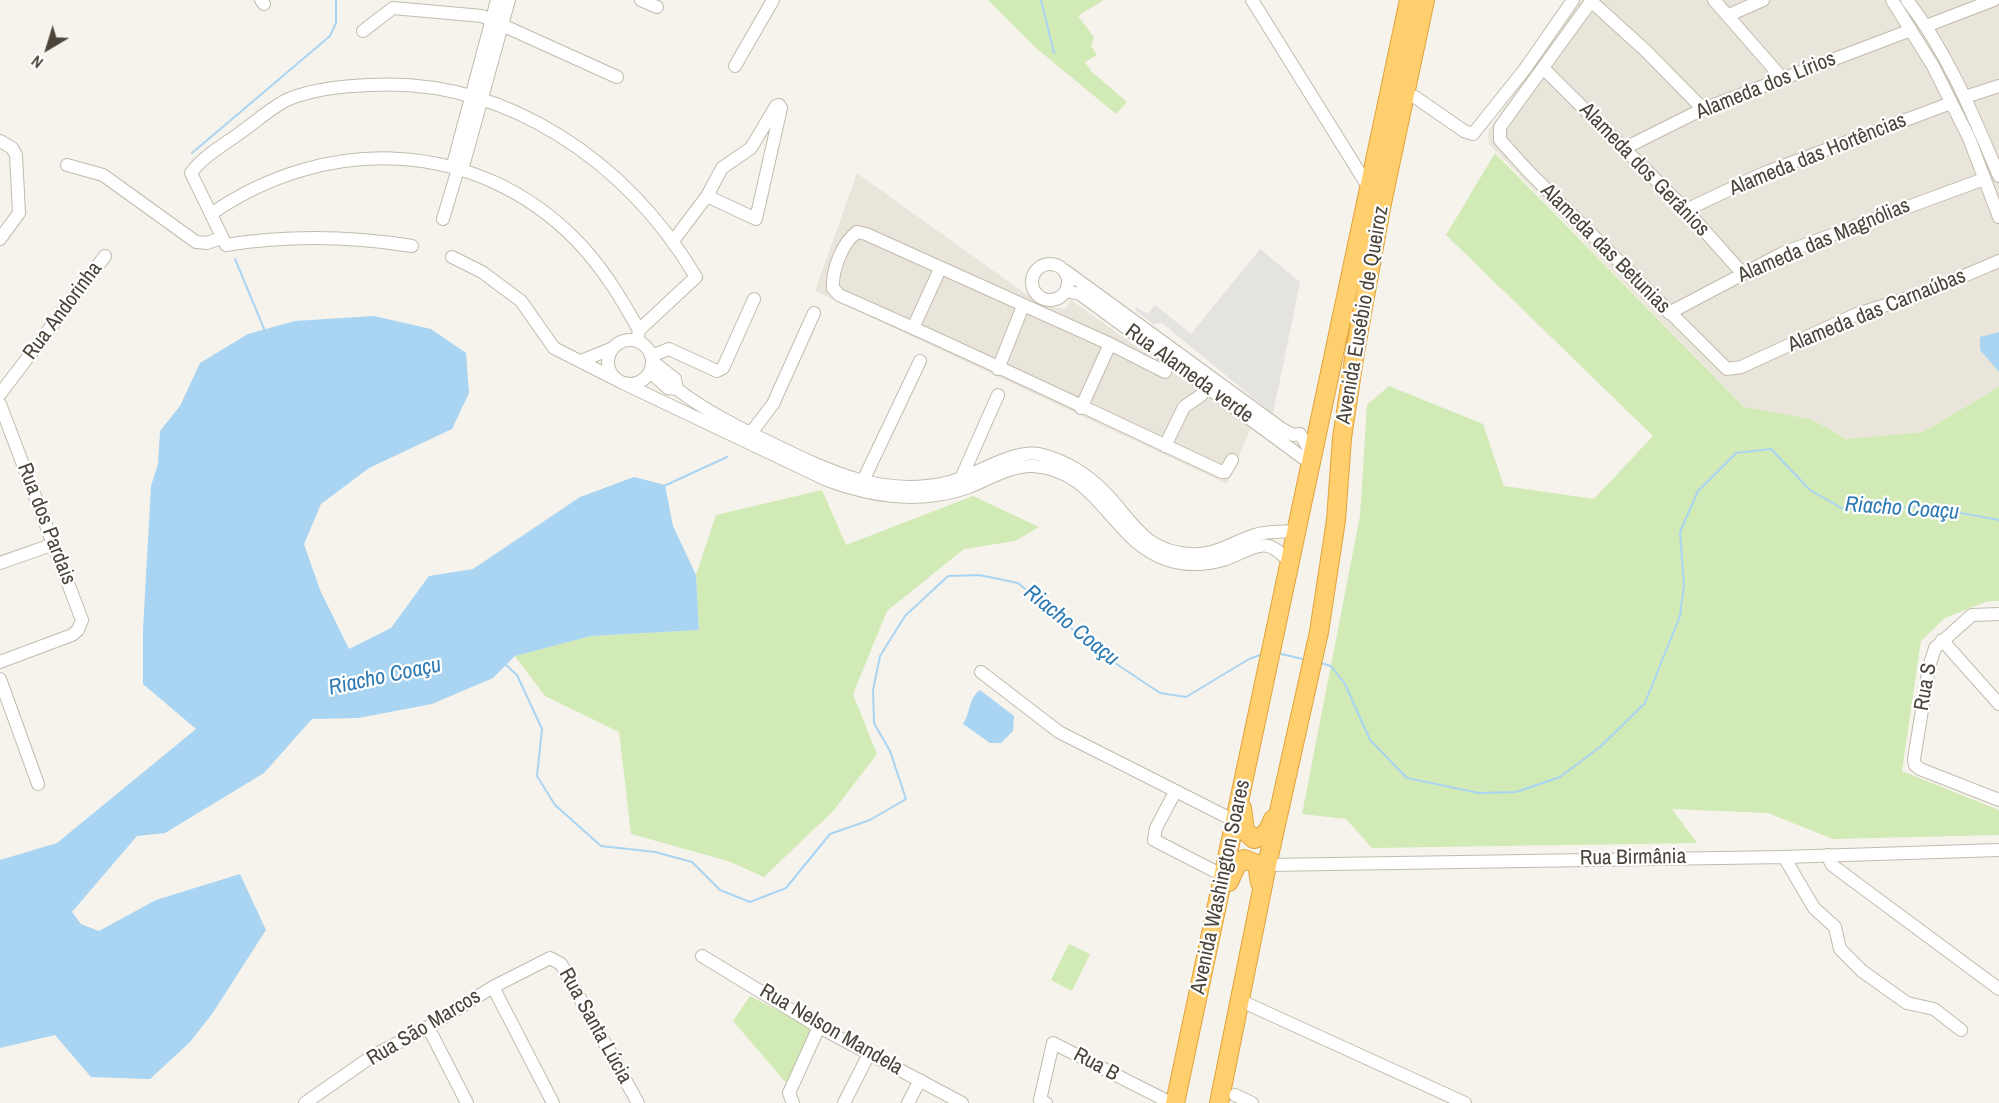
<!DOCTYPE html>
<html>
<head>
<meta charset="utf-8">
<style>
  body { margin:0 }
  #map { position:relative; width:1999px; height:1103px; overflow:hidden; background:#f6f3ec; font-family:"Archivo Narrow",sans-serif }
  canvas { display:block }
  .north { position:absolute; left:18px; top:18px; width:60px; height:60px; -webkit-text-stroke:4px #fff; paint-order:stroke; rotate:218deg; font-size:16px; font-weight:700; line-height:24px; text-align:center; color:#4b4439 }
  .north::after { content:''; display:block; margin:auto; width:21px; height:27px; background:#4b4439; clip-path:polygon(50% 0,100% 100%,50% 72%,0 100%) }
</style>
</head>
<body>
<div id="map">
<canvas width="1999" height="1103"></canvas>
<div class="north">N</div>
</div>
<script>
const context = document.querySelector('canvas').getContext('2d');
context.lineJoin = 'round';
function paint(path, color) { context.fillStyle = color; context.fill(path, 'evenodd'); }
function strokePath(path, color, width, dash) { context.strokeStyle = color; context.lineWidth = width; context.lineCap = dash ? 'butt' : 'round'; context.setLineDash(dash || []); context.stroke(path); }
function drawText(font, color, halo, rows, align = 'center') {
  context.font = font + ' "Archivo Narrow",sans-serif'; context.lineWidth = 4.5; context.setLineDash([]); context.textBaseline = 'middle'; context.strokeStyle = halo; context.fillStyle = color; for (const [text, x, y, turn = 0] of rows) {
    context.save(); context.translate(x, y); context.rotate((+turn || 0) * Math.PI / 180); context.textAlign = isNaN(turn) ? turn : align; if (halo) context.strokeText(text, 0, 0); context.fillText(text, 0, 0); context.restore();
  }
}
const residential = new Path2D(`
  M 1580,0 L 1999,0 L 1999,387 L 1923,432 L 1846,439 L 1811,419 L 1744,407 L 1489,144 L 1488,131 Z
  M 857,173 L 1041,305 L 1065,309 L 1071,300 L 1251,428 L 1227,484 L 815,291 Z`);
const green = new Path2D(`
  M 988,0 L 1104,0 L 1078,16 L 1094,37 L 1091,46 L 1097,55 L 1085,62 L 1091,71 L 1127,102 L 1116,114 L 1035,47 Z
  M 1495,153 L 1744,407 L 1811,419 L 1846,439 L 1923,432 L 1999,387 L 1999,601 L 1988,601 L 1945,618 L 1921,641 L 1902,771 L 1999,810 L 1999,835 L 1833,839 L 1768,813 L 1672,809 L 1697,843 L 1372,848 L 1346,819 L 1302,814 L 1360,516 L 1367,405 L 1389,386 L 1483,424 L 1504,486 L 1594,499 L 1653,436 L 1446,235 Z
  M 822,490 L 846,545 L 973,496 L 1039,527 L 1015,541 L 964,549 L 887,611 L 853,694 L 877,754 L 834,810 L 764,877 L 728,861 L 631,834 L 619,732 L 545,696 L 515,656 L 591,636 L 699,630 L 696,575 L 716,515 Z
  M 1069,944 L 1090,954 L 1072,991 L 1051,980 Z
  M 750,996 L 815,1030 L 788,1085 L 733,1021 Z`);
const parking = new Path2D(`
  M 1260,249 L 1300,282 L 1273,414 L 1162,323 L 1153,324 L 1135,310 L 1136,307 L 1148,314 L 1155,305 L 1191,334 Z`);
const water = new Path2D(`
  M 374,316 L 431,329 L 466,353 L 469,393 L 452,429 L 369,468 L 321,504 L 304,544 L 320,590 L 349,649 L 391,628 L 429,576 L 473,569 L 580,497 L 634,477 L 665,485 L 673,526 L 696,575 L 699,630 L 591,636 L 515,656 L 493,678 L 432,704 L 358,718 L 312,719 L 264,773 L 165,833 L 137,836 L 72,912 L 81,924 L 99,931 L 156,900 L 240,874 L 266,930 L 212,1014 L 190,1042 L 150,1079 L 91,1077 L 55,1035 L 0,1048 L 0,860 L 57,843 L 196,729 L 143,684 L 143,629 L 151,486 L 158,464 L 160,431 L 180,406 L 200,363 L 248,334 L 295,321 Z
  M 1999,332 L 1999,372 L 1980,350 L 1980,337 Z
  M 980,690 L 1014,716 L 1013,731 L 1001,743 L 990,743 L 963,724 C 971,712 968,699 980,690 Z`);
const stream = new Path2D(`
  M 1041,0 L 1054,53
  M 192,153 L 330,36 L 336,23 L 336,0
  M 235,259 L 265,331
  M 664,486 L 727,457
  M 1277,653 L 1307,660
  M 1321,663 L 1331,666 L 1345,684 L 1370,740 L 1407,778 L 1479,793 L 1516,792 L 1560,777 L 1600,747 L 1645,703 L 1680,616 L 1684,584 L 1680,532 L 1698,491 L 1736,453 L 1771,449 L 1810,490 L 1843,509 L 1928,507 L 1999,520
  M 506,665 L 517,675 L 542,729 L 537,776 L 555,805 L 601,846 L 655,852 L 692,862 L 720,890 L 750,902 L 786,888 L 830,834 L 870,820 L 906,799 L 890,751 L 874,723 L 873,690 L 880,656 L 905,616 L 948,576 L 979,575 L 1018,583 L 1103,655 L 1160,693 L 1186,697 L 1249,659 L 1263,654`);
const minor = new Path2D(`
  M 261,0 L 264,4
  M 641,0 L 657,7
  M 1252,0 L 1369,188
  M 1592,0 L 1500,127 L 1500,140 L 1528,171 L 1727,369 L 1741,367 L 1857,314 L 1924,293 L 1999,261
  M 1714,0 L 1782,78
  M 1892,0 L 1933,66 L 1969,138 L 1999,217
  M 1907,0 C 1948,53 1973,115 1999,176
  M 1591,1 L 1646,51 L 1703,109
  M 1729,15 L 1763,0
  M 1926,26 L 1994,0
  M 363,31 L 393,8 L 482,16 L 617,77
  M 735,66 L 773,0
  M 1544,69 L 1686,210 L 1743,274
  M 1399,92 L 1415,97 L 1464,131 L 1473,134 L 1525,69 L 1573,0
  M 1965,97 L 1999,86
  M 0,141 L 12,148 L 16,155 L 19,213 L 0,239
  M 1625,148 L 1703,109 L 1911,30
  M 67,165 L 103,175 L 196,242 L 207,243 L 221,238
  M 458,169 L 454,161 L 497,0
  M 1686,210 L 1764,173 L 1951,103
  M 211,214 C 326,134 477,138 577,241 C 603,268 621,298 639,330 L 637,341
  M 443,219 L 458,169 L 464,163 L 509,0
  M 673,241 L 707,196 L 722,168 L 751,148 L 776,106 L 779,105 L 781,108 L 756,219 L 707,196
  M 412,246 C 349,236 288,235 226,245 L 191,173 C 204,155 227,143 244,130 C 258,120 273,106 289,99 C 313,89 343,86 369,85 C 507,77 627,162 696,277 L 639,330
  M 452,257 L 482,272 L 521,301 L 554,348 L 619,381
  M1032 282a18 18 0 1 1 36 0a18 18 0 1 1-36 0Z
  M 1064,270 L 1282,429 L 1293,435 L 1300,434 L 1312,454
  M 1066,291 L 1080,294 L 1310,463
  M 1669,313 L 1783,253 L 1984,179
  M 913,328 L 940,269
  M608 362a22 22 0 1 1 44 0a22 22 0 1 1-44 0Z
  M 1110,344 L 1165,372
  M 651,356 L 669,349 L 717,371 L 723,368 L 754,299
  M 581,361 L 613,348
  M 652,361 L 675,379 L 677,389 C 707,412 741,429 775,445 C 830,472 883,497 945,483 C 975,477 1011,449 1039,454 C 1067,460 1093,478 1111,499 C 1136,527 1148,552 1190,554 C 1216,556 1232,542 1255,535 C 1267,531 1282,532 1295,531
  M 998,369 L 1023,306
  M 650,372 L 668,388 L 677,389
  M 623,383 L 827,480 C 872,497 922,504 969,487 C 989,479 1011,465 1033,466 C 1100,470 1111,542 1168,560 C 1187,566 1207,565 1226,559 C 1254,549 1265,533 1289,562
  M 0,394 L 105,256
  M 0,404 L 82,620 L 78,630 L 72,635 L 0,662
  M 1081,408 L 1110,344 L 866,234 L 857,232 C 842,243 832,270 833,288 L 839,295 C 968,351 1095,413 1222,472 L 1225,472 L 1232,460
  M 747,438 L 773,404 L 814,313
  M 1165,446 L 1184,407 L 1200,396 L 1213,383
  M 964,485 L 963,474 L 998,395
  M 860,487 L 920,361
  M 0,563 L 54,544
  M 1999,614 L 1972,615 L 1935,648 L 1929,667 L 1914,759 L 1915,765 L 1920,769 L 1999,800
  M 1942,640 L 1999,704
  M 981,672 L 1059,732 L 1235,821
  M 0,679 L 38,784
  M 1175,792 L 1156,828 L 1154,840 L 1224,876
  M 1827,855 L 1832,865 L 1848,877 L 1999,989
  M 1784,857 L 1814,908 L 1835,927 L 1840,949 L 1862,971 L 1907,1003 L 1934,1009 L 1961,1030
  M 1267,865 L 1784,857 L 1999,850
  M 702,956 L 819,1027 L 962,1103
  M 493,987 L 553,1103
  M 1241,1001 L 1465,1103
  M 428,1027 L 467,1103
  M 1235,1095 L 1252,1103
  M 305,1103 L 371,1057 L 428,1027 L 493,987 L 550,958 L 561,964 L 638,1103
  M 793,1103 L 789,1093 L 819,1027
  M 844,1103 L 869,1054
  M 908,1103 L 920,1080
  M 1046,1103 L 1040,1100 L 1053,1043 L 1171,1103`);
const highway = new Path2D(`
  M 1242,808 L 1245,831 L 1254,839 C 1266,836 1269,830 1273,819
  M 1229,882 L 1236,866 L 1244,859 L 1257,864 L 1260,883
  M 1175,1103 L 1409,0
  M 1219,1103 L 1267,865 L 1319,632 L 1336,520 L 1342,438 L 1355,352 L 1381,208 L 1425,0`);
const streetNames = [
  ["Alameda dos Lírios",1766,86,-22],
  ["Alameda das Hortências",1818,155,-22],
  ["Alameda dos Gerânios",1644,170,46],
  ["Alameda das Magnólias",1824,241,-23],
  ["Alameda das Betunias",1605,249,45],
  ["Rua Andorinha",63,311,-53],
  ["Alameda das Carnaúbas",1877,311,-22],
  ["Avenida Eusébio de Queiroz",1363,315,-80],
  ["Rua Alameda verde",1189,374,36],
  ["Rua dos Pardais",46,524,69],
  ["Rua S",1926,687,-80],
  ["Rua Birmânia",1633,858,-1],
  ["Avenida Washington Soares",1221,887,-78],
  ["Rua Santa Lúcia",595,1026,61],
  ["Rua São Marcos",424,1028,-31],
  ["Rua Nelson Mandela",831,1030,30],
  ["Rua B",1096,1065,28]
];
const waterNames = [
  ["Riacho Coaçu",1902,509,4],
  ["Riacho Coaçu",1071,626,39],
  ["Riacho Coaçu",385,677,-12]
];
paint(residential, '#eae5da');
paint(green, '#d2eab5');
paint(parking, '#e5e3e0');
paint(water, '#a9d4f2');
strokePath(stream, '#a9d4f2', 2);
strokePath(minor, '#c2bbae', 14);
strokePath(highway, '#e0a43c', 20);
strokePath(minor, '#fff', 12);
strokePath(highway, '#ffcf6e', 18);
drawText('21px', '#4b4439', '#fff', streetNames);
drawText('italic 22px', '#2e7ab2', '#fff', waterNames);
</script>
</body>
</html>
